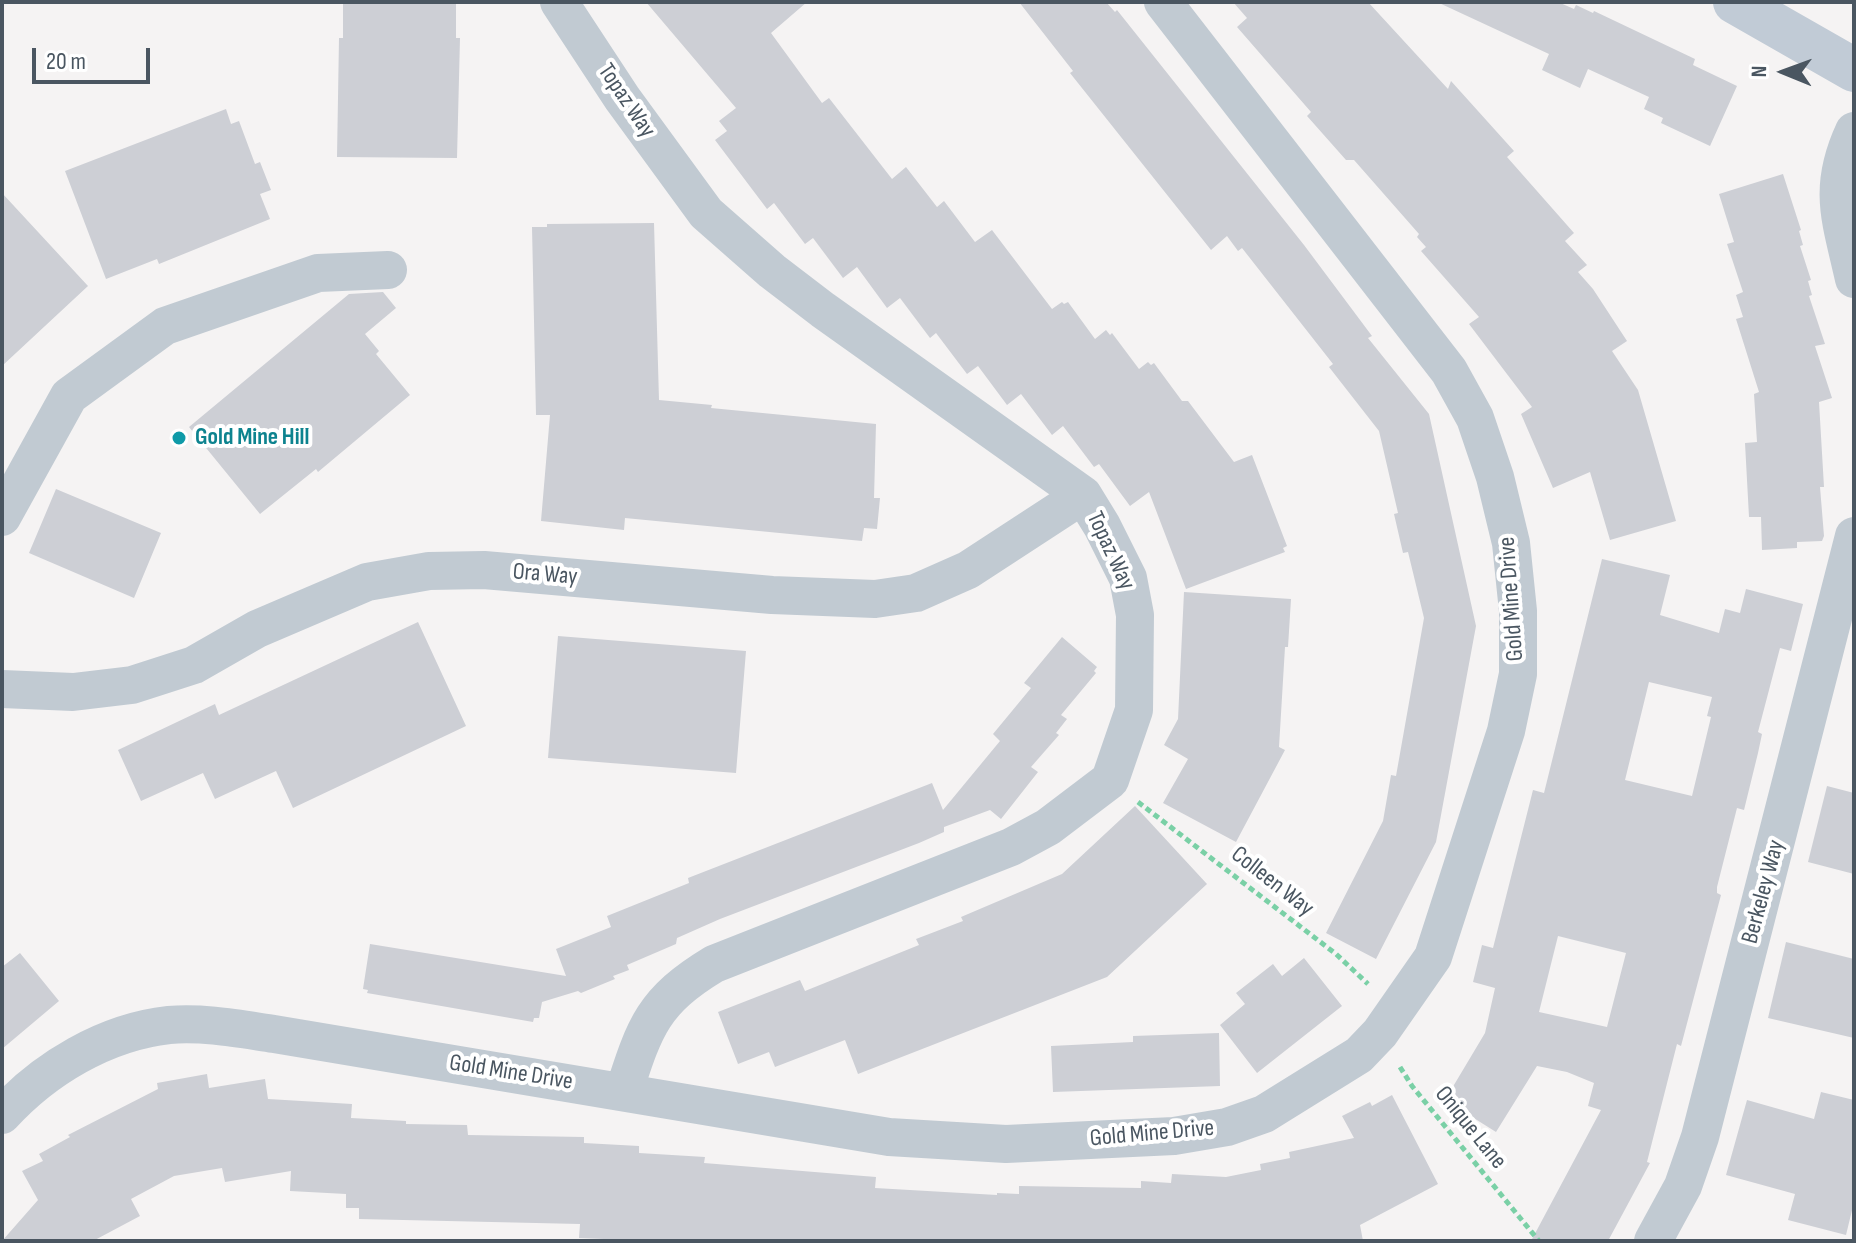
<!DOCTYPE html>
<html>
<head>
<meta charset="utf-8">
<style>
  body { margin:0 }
  #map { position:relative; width:1856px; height:1243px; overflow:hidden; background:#f5f3f3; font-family:"Sofia Sans Condensed",sans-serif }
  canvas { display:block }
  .frame { position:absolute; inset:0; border:4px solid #4a5661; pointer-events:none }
  .north { position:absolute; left:1744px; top:32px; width:80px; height:80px; -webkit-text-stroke:6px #fff; paint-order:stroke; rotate:271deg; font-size:22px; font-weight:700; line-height:32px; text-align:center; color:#4a5661 }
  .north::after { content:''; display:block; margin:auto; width:28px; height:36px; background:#4a5661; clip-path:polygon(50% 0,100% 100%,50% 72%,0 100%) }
  .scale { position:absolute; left:32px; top:48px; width:118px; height:36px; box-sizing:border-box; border:4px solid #4a5661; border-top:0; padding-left:10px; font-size:24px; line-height:28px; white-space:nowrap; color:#4a5661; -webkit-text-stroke:6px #fff; paint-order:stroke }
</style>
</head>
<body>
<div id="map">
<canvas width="1856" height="1243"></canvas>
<div class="frame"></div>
<div class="north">N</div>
<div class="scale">20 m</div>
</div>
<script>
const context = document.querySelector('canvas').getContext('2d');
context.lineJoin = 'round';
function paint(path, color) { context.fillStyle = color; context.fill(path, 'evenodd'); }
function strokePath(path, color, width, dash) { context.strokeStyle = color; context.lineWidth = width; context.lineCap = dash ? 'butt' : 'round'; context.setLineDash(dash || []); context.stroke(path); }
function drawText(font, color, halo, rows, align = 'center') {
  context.font = font + ' "Sofia Sans Condensed",sans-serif'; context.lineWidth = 8; context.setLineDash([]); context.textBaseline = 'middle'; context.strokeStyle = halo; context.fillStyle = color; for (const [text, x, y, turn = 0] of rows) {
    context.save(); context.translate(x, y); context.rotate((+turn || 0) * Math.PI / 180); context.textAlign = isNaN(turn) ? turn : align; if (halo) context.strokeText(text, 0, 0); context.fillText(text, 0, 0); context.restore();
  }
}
const building = new Path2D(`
  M 343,2 L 456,2 L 456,38 L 460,38 L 457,158 L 337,157 L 339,38 L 343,38 Z
  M 646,2 L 807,2 L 771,33 L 822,103 L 829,98 L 892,179 L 906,167 L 937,207 L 944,201 L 975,242 L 992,230 L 1052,309 L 1062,302 L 1064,304 L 1068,302 L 1095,339 L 1106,330 L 1110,335 L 1112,333 L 1139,369 L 1148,362 L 1151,365 L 1154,363 L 1182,401 L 1188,401 L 1234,462 L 1252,455 L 1287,546 L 1283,548 L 1285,552 L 1186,589 L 1149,492 L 1130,506 L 1099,464 L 1094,467 L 1063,426 L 1052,435 L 1021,394 L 1007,405 L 978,366 L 967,374 L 936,333 L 930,338 L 900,298 L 887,308 L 857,267 L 843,278 L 813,238 L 805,244 L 774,203 L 767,209 L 715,140 L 727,131 L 719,121 L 736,108 Z
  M 1019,2 L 1106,2 L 1115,12 L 1117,10 L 1304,245 L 1372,336 L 1368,338 L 1429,414 L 1476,626 L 1436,842 L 1376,959 L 1326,933 L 1383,821 L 1391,775 L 1396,776 L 1424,618 L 1408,552 L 1403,553 L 1394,514 L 1398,513 L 1379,431 L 1329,367 L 1333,364 L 1242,248 L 1238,251 L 1227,236 L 1211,250 L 1070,73 L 1073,71 Z
  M 1233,2 L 1368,2 L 1448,89 L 1451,81 L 1514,151 L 1507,157 L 1574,233 L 1565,241 L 1587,265 L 1578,272 L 1593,289 L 1627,341 L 1612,351 L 1638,390 L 1676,521 L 1610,540 L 1590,472 L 1553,488 L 1521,414 L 1532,407 L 1469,324 L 1479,317 L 1421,251 L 1426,247 L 1417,237 L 1419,234 L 1354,160 L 1346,160 L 1307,116 L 1311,112 L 1237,27 L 1247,18 Z
  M 1437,2 L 1558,2 L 1574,9 L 1576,5 L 1593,13 L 1594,11 L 1695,59 L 1693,65 L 1737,86 L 1710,146 L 1661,123 L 1663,118 L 1644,109 L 1649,97 L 1588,69 L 1580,88 L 1542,70 L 1549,54 Z
  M 226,109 L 231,124 L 239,121 L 255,164 L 260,162 L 271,190 L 260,194 L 270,219 L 159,264 L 157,259 L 106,279 L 65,171 Z
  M 1783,174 L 1801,230 L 1799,231 L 1803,245 L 1800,246 L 1811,280 L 1808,281 L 1812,295 L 1809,296 L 1825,344 L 1815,346 L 1832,398 L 1819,402 L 1824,487 L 1820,487 L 1824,536 L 1822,541 L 1797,542 L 1797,548 L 1762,550 L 1761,517 L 1749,517 L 1745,443 L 1757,442 L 1754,394 L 1759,392 L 1736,319 L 1743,317 L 1736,295 L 1743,292 L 1727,244 L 1734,242 L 1719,194 Z
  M 2,193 L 88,286 L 2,366 Z
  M 654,223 L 659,400 L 712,405 L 711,408 L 876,424 L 874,498 L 880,498 L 877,529 L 864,528 L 862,541 L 625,518 L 624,530 L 541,521 L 550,415 L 536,415 L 532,227 L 547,227 L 547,224 Z
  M 383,292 L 396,308 L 365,334 L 379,351 L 376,354 L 410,395 L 318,472 L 316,469 L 260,514 L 189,427 L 349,294 Z
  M 56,489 L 161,533 L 134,598 L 29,553 Z
  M 1602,559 L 1670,575 L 1660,615 L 1719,633 L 1725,609 L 1740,613 L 1746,589 L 1803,604 L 1791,651 L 1780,648 L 1758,732 L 1762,734 L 1758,753 L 1744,810 L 1737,808 L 1717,887 L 1717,893 L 1721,895 L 1681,1046 L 1677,1044 L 1647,1162 L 1650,1163 L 1608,1241 L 1531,1241 L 1601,1110 L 1588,1106 L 1594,1083 L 1567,1072 L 1537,1066 L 1496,1132 L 1445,1100 L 1485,1033 L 1495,988 L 1473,982 L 1482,945 L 1493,948 L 1533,790 L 1544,793 ZM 1649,682 L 1712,697 L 1707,716 L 1711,717 L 1692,796 L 1625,780 ZM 1558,936 L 1626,953 L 1607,1027 L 1539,1012 Z
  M 1184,592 L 1291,599 L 1288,647 L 1285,647 L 1279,747 L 1285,750 L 1236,842 L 1163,803 L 1188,759 L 1164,745 L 1178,719 Z
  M 418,622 L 466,726 L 293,808 L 276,771 L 215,799 L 203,773 L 141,801 L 118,750 L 215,704 L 219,715 Z
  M 558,636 L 746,651 L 736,773 L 548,758 Z
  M 1062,637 L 1097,667 L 1094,671 L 1096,673 L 1061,715 L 1067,719 L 1056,733 L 1059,735 L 1031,767 L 1038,772 L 1001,819 L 990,810 L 944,827 L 944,832 L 919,843 L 720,919 L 677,938 L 676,944 L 627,965 L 629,970 L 613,976 L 615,979 L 581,993 L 578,991 L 542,1002 L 539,1018 L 534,1018 L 533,1022 L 367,993 L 368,990 L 363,989 L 370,944 L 566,976 L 556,949 L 611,927 L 607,916 L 689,883 L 688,878 L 932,783 L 943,810 L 1000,741 L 993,734 L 1031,688 L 1024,683 Z
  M 1827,786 L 1854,793 L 1854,874 L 1808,862 Z
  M 1135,806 L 1207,884 L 1107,977 L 858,1074 L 845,1040 L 775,1067 L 769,1052 L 738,1064 L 718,1012 L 800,980 L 805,991 L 919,945 L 916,939 L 963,921 L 961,917 L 1062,874 Z
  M 1786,942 L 1854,959 L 1854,1038 L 1768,1018 Z
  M 20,953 L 59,1001 L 2,1049 L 2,967 Z
  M 1304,958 L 1342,1006 L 1257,1073 L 1220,1025 L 1245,1004 L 1236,993 L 1273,964 L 1282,976 Z
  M 1219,1033 L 1220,1086 L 1053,1092 L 1051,1046 L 1133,1042 L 1133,1036 Z
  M 207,1074 L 209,1088 L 265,1079 L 268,1099 L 352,1104 L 351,1118 L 406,1121 L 406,1124 L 467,1125 L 468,1135 L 584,1137 L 584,1143 L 639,1146 L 639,1153 L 705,1157 L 704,1163 L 876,1177 L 875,1188 L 997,1195 L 997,1193 L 1019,1194 L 1019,1186 L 1141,1188 L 1141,1181 L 1171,1183 L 1172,1174 L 1226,1177 L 1261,1170 L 1260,1164 L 1290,1158 L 1289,1152 L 1354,1138 L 1342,1116 L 1370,1102 L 1372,1106 L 1392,1095 L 1438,1184 L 1360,1225 L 1363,1241 L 654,1241 L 579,1238 L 580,1224 L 359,1219 L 359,1208 L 346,1208 L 346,1194 L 290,1191 L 291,1171 L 225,1182 L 222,1168 L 174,1176 L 131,1199 L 140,1216 L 93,1241 L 2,1241 L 38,1200 L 22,1171 L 43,1161 L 39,1154 L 70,1137 L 68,1135 L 158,1089 L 157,1083 Z
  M 1821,1092 L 1854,1100 L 1854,1202 L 1846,1235 L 1788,1220 L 1795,1194 L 1726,1175 L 1747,1100 L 1814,1119 Z`);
const path = new Path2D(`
  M 1138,802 L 1336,954 L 1368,984
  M 1400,1067 L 1412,1086 L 1539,1241`);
const street = new Path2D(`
  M 559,2 L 622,98 L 706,213 L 772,271 L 823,310 L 1083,495 L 1102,526 L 1128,578 L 1135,615 L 1134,710 L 1110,780 L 1048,827 L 1011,847 L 714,964 C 653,1001 645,1026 624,1091
  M 1854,131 C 1827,189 1841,220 1854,279
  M 2,517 L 69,396 L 165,326 L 318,273 L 388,270
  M 2,689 L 73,692 L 132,685 L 194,665 L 257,629 L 367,582 L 429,571 L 484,570 L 772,595 L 875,599 L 916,593 L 968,570 L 1083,495
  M 2,1115 C 44,1069 105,1032 169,1025 C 204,1022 240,1029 274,1034 L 889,1137 L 1006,1144 L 1174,1136 L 1227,1127 L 1264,1114 L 1359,1055 L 1380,1033 L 1433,957 L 1506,731 L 1518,674 L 1518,611 L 1511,543 L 1495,477 L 1475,418 L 1449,371 L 1163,2
  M 1653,1241 L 1683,1186 L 1700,1137 L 1854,536`);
const secondary = new Path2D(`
  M 1735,2 L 1854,70`);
const markers = [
  [179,438,8,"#0f9aa8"]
];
const streetNames = [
  ["Topaz Way",626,101,56],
  ["Topaz Way",1110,551,65],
  ["Ora Way",545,575,5],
  ["Gold Mine Drive",1512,599,-94],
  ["Colleen Way",1272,882,38],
  ["Berkeley Way",1764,892,-75],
  ["Gold Mine Drive",511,1073,9],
  ["Onique Lane",1470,1128,51],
  ["Gold Mine Drive",1152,1134,-5]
];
const cultureNames = [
  ["Gold Mine Hill",195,438]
];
paint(building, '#cdcfd5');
strokePath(path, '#7ad0a6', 5, [6, 4]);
strokePath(street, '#c1cad2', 38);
strokePath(secondary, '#c1cbd6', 44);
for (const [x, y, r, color] of markers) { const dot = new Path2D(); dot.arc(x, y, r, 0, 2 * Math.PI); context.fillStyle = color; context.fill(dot); strokePath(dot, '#fff', 3); }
drawText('24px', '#4a5661', '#fff', streetNames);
drawText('bold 24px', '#0d838f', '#fff', cultureNames, 'left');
</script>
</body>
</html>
